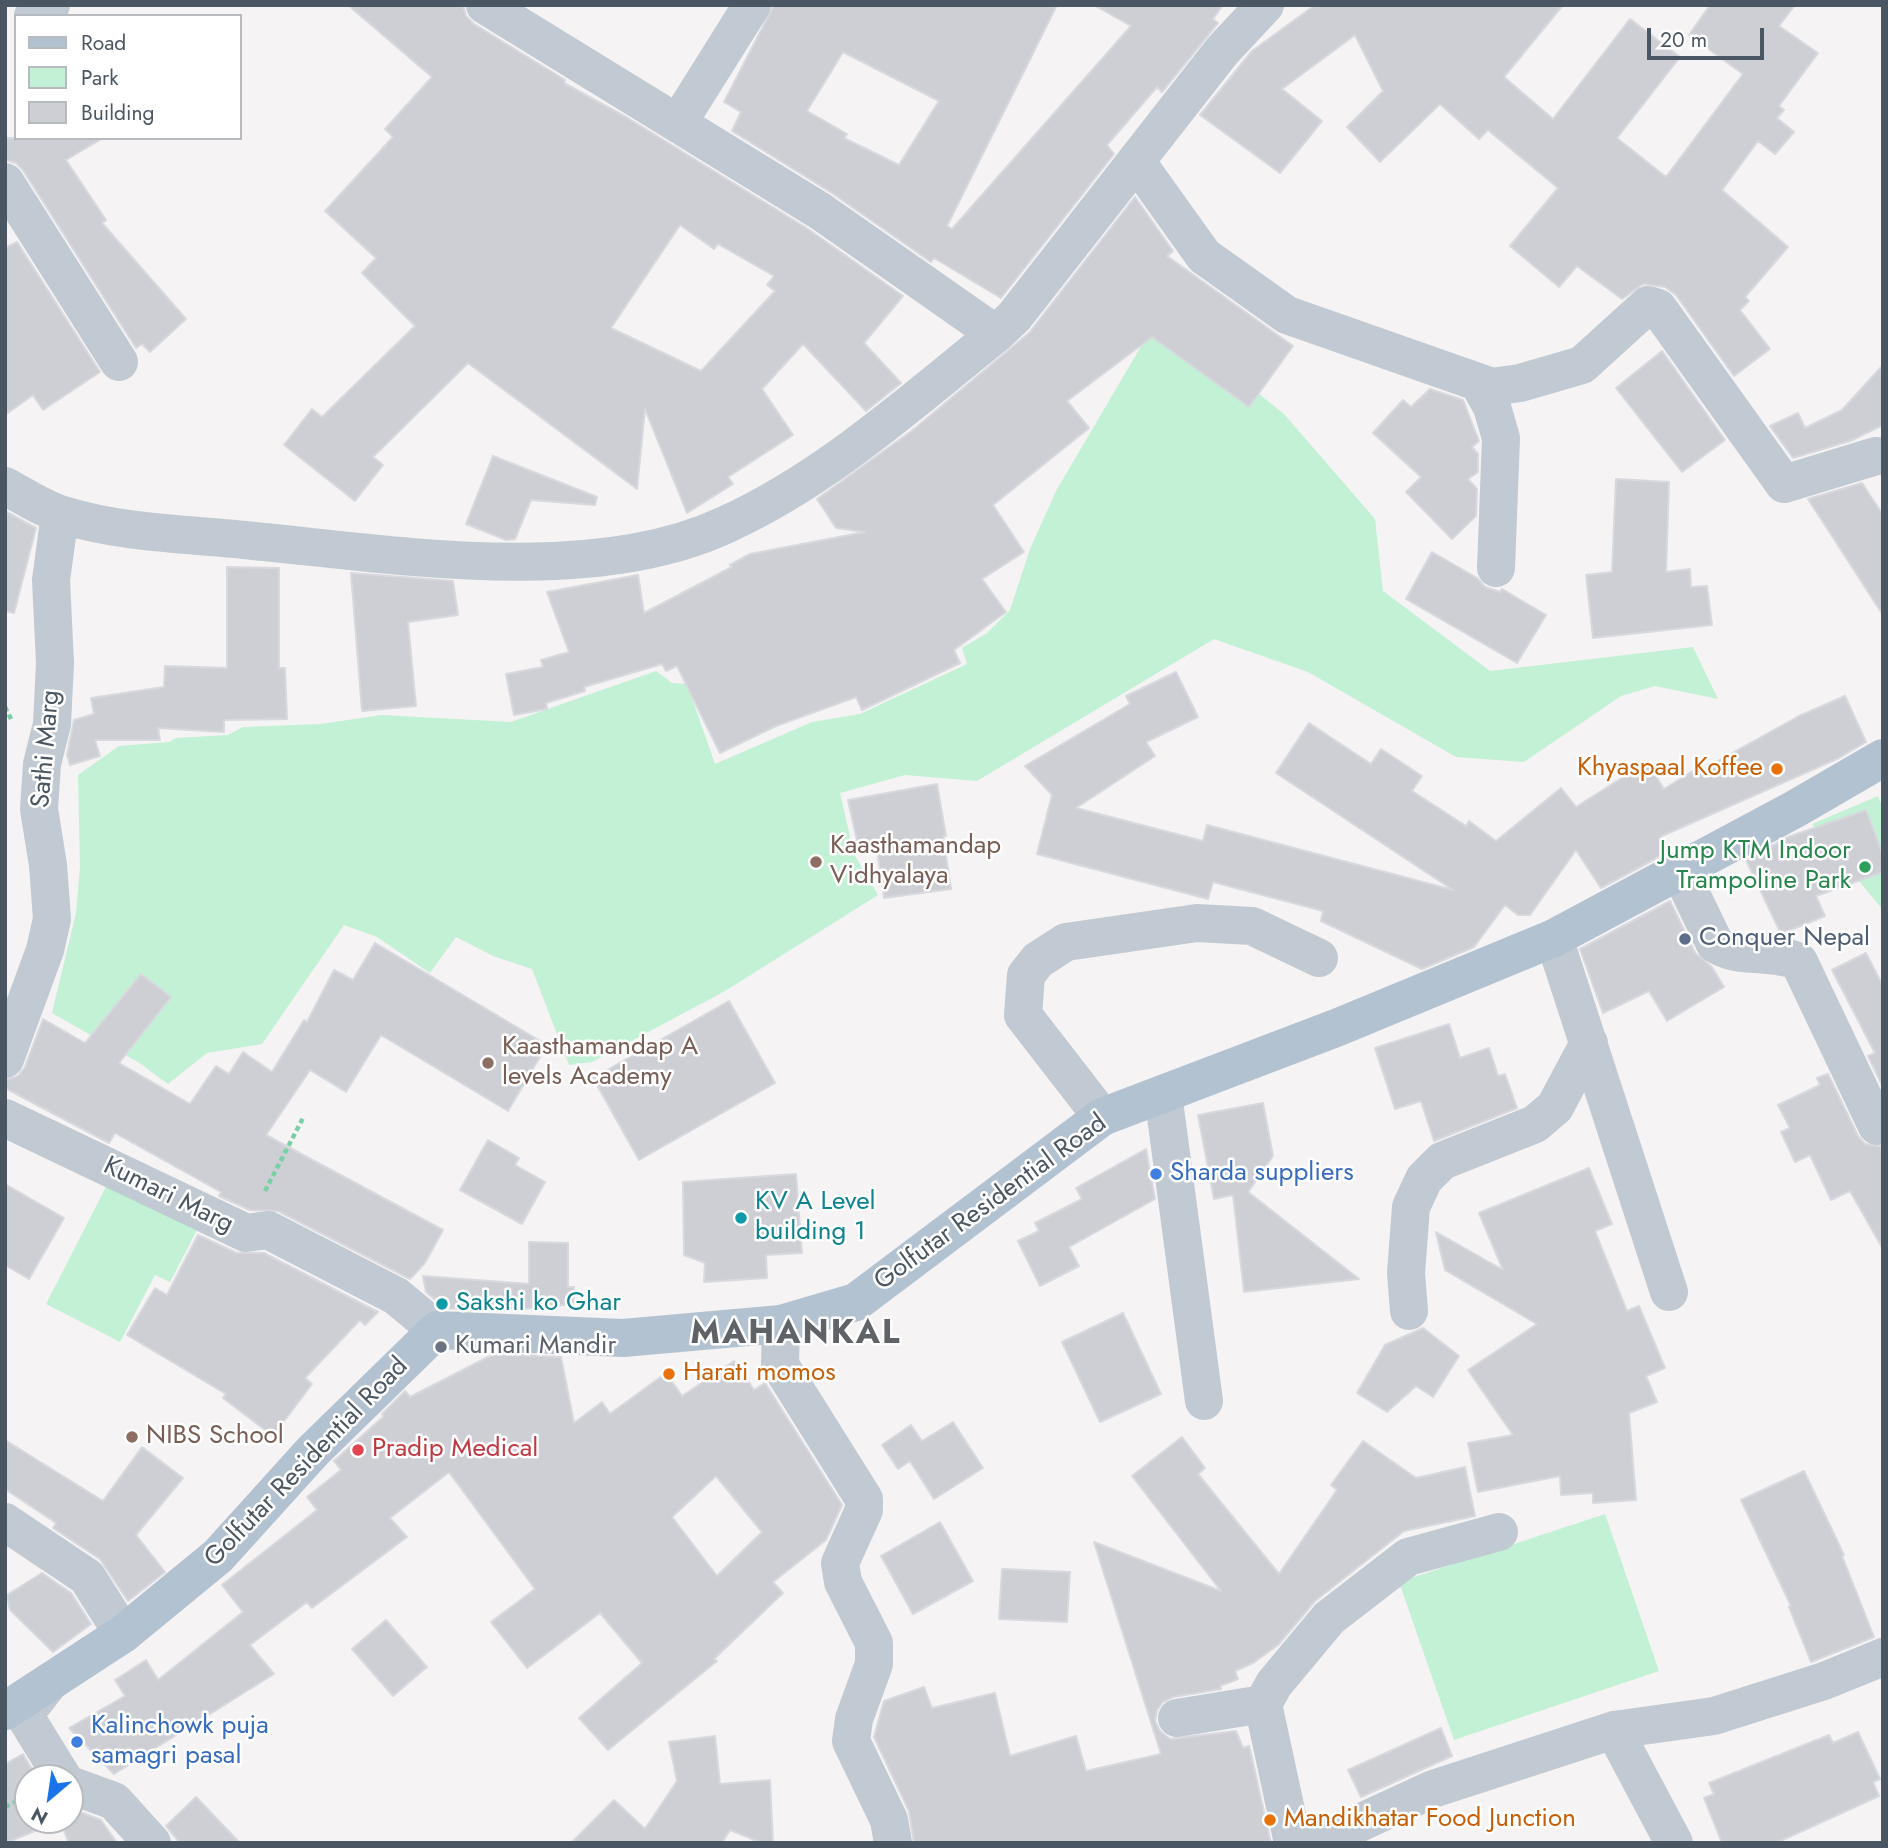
<!DOCTYPE html>
<html>
<head>
<meta charset="utf-8">
<style>
  body { margin:0 }
  #map { position:relative; width:1888px; height:1848px; overflow:hidden; background:#f5f3f3; font-family:Jost,sans-serif }
  canvas { display:block }
  .frame { position:absolute; inset:0; border:7px solid #4a5661; pointer-events:none }
  .legend { position:absolute; left:14px; top:14px; width:228px; height:126px; box-sizing:border-box; background:#fff; border:2px solid #b7bbc0; margin:0; padding:9px 12px; list-style:none; font-size:21px; color:#4a5661 }
  .legend li { display:flex; align-items:center; gap:14px; height:35px }
  .legend b { width:35px; border:2px solid #b7bbc0 }
  .north { position:absolute; left:14px; top:1764px; width:70px; height:70px; box-sizing:border-box; background:#fff; border:2px solid #b7bbc0; border-radius:50%; rotate:209deg; font-size:19px; font-weight:700; line-height:28px; text-align:center; color:#4a5661 }
  .north::after { content:''; display:block; margin:auto; width:24px; height:32px; background:#1a73e8; clip-path:polygon(50% 0,100% 100%,50% 72%,0 100%) }
  .scale { position:absolute; left:1647px; top:28px; width:117px; height:32px; box-sizing:border-box; border:4px solid #4a5661; border-top:0; padding-left:9px; font-size:21px; line-height:24px; white-space:nowrap; color:#4a5661; -webkit-text-stroke:5px #fff; paint-order:stroke }
</style>
</head>
<body>
<div id="map">
<canvas width="1888" height="1848"></canvas>
<div class="frame"></div>
<ul class="legend">
<li><b style="height:9px;background:#b3c2d1"></b>Road</li>
<li><b style="height:19px;background:#c3f1d5"></b>Park</li>
<li><b style="height:19px;background:#cdcfd5"></b>Building</li>
</ul>
<div class="north">N</div>
<div class="scale">20 m</div>
</div>
<script>
const context = document.querySelector('canvas').getContext('2d');
context.lineJoin = 'round';
function paint(path, color) { context.fillStyle = color; context.fill(path, 'evenodd'); }
function strokePath(path, color, width, dash) { context.strokeStyle = color; context.lineWidth = width; context.lineCap = dash ? 'butt' : 'round'; context.setLineDash(dash || []); context.stroke(path); }
function drawText(font, color, halo, rows, align = 'center') {
  context.font = font + ' Jost,sans-serif'; context.lineWidth = 5; context.setLineDash([]); context.textBaseline = 'middle'; context.strokeStyle = halo; context.fillStyle = color; for (const [text, x, y, turn = 0] of rows) {
    context.save(); context.translate(x, y); context.rotate((+turn || 0) * Math.PI / 180); context.textAlign = isNaN(turn) ? turn : align; if (halo) context.strokeText(text, 0, 0); context.fillText(text, 0, 0); context.restore();
  }
}
const green = new Path2D(`
  M 1160,314 L 1284,414 L 1375,519 L 1383,591 L 1490,671 L 1693,647 L 1718,699 L 1655,686 L 1621,696 L 1524,762 L 1456,757 L 1308,672 L 1214,639 L 977,781 L 905,775 L 840,793 L 854,854 L 878,895 L 725,991 L 592,1062 L 569,1065 L 532,969 L 493,956 L 456,937 L 430,973 L 377,937 L 344,925 L 262,1044 L 207,1053 L 168,1084 L 141,1064 L 52,1013 L 76,913 L 80,867 L 78,775 L 119,746 L 169,742 L 176,738 L 228,735 L 243,727 L 320,724 L 382,715 L 511,722 L 656,671 L 672,683 L 687,684 L 715,764 L 812,722 L 860,714 L 967,664 L 962,648 L 987,633 L 1010,610 L 1030,549 L 1056,491 Z
  M 1878,796 L 1883,809 L 1883,910 L 1812,824 Z
  M 110,1179 L 199,1226 L 170,1282 L 155,1275 L 120,1342 L 46,1304 Z
  M 1605,1514 L 1659,1671 L 1454,1740 L 1399,1582 Z`);
const building = new Path2D(`
  M 348,5 L 463,5 L 466,16 L 474,24 L 565,80 L 564,83 L 626,117 L 808,229 L 903,296 L 864,343 L 901,383 L 866,411 L 803,344 L 762,389 L 793,435 L 728,477 L 733,484 L 687,513 L 645,409 L 637,489 L 468,363 L 373,457 L 383,465 L 355,501 L 284,445 L 312,409 L 322,417 L 415,326 L 362,273 L 376,258 L 325,211 L 393,137 L 385,129 L 432,77 ZM 680,225 L 714,249 L 718,244 L 774,276 L 767,285 L 775,291 L 701,371 L 611,328 Z
  M 774,5 L 1057,5 L 947,226 L 952,229 L 1131,26 L 1094,5 L 1223,5 L 1213,19 L 1218,23 L 1162,92 L 1157,87 L 1107,145 L 1114,154 L 1001,298 L 934,258 L 931,262 L 832,193 L 732,131 L 741,112 L 724,102 ZM 843,52 L 939,101 L 899,165 L 844,138 L 847,134 L 807,111 Z
  M 1315,5 L 1563,5 L 1504,77 L 1553,119 L 1630,19 L 1680,57 L 1617,138 L 1666,177 L 1743,74 L 1689,35 L 1710,5 L 1795,5 L 1779,26 L 1818,53 L 1779,106 L 1784,110 L 1777,118 L 1794,132 L 1775,154 L 1758,141 L 1722,190 L 1788,247 L 1745,297 L 1749,301 L 1740,310 L 1770,349 L 1734,376 L 1676,295 L 1665,287 L 1643,284 L 1622,299 L 1577,266 L 1559,287 L 1510,246 L 1558,188 L 1488,130 L 1479,139 L 1440,104 L 1380,162 L 1347,127 L 1383,91 L 1355,35 L 1282,89 L 1322,121 L 1280,173 L 1200,115 L 1252,51 Z
  M 5,138 L 103,138 L 66,160 L 106,220 L 102,223 L 186,319 L 150,352 L 142,344 L 136,348 L 23,170 L 16,163 L 6,160 Z
  M 1135,197 L 1173,251 L 1167,256 L 1293,346 L 1249,407 L 1152,337 L 1067,401 L 1089,428 L 993,505 L 1024,552 L 982,579 L 1006,612 L 954,650 L 960,663 L 862,710 L 856,697 L 776,726 L 720,753 L 677,666 L 666,671 L 662,664 L 584,687 L 585,691 L 546,703 L 547,709 L 514,715 L 506,674 L 543,667 L 541,660 L 569,652 L 547,592 L 638,575 L 644,613 L 732,567 L 730,565 L 750,554 L 865,532 L 836,528 L 817,499 L 913,430 L 1029,333 Z
  M 17,242 L 100,372 L 43,410 L 33,395 L 5,415 L 5,248 Z
  M 1662,351 L 1725,440 L 1682,472 L 1616,388 Z
  M 1883,365 L 1883,425 L 1850,441 L 1793,458 L 1770,426 L 1798,413 L 1805,428 L 1842,410 Z
  M 1430,389 L 1463,400 L 1479,441 L 1472,447 L 1478,454 L 1478,472 L 1468,479 L 1477,489 L 1476,516 L 1452,539 L 1406,492 L 1421,477 L 1373,433 L 1403,400 L 1411,407 Z
  M 493,456 L 597,497 L 595,505 L 531,500 L 515,539 L 506,540 L 466,524 Z
  M 1616,479 L 1669,482 L 1666,572 L 1690,569 L 1691,587 L 1707,586 L 1712,625 L 1593,638 L 1586,575 L 1612,572 Z
  M 1862,483 L 1883,515 L 1883,615 L 1808,499 Z
  M 5,511 L 36,528 L 14,613 L 5,611 Z
  M 1432,552 L 1477,578 L 1485,587 L 1500,592 L 1502,589 L 1546,615 L 1517,663 L 1406,599 Z
  M 227,567 L 279,568 L 279,668 L 285,668 L 287,719 L 224,720 L 224,732 L 158,728 L 160,740 L 95,740 L 100,756 L 70,765 L 67,755 L 74,720 L 94,714 L 91,698 L 164,687 L 165,666 L 227,668 Z
  M 351,573 L 453,581 L 458,615 L 408,622 L 416,706 L 362,711 Z
  M 1176,672 L 1198,717 L 1146,742 L 1155,756 L 1076,808 L 1203,841 L 1207,825 L 1453,890 L 1276,773 L 1309,723 L 1371,764 L 1381,749 L 1422,776 L 1412,791 L 1466,826 L 1469,821 L 1496,841 L 1561,788 L 1576,807 L 1647,762 L 1664,789 L 1696,769 L 1698,772 L 1799,716 L 1845,696 L 1866,742 L 1839,758 L 1662,836 L 1668,852 L 1601,888 L 1576,850 L 1530,915 L 1518,915 L 1505,905 L 1474,947 L 1422,969 L 1321,921 L 1323,911 L 1213,882 L 1208,899 L 1037,854 L 1052,795 L 1025,766 L 1130,704 L 1126,696 Z
  M 937,784 L 946,836 L 943,836 L 951,889 L 884,898 L 877,850 L 860,854 L 848,800 Z
  M 1866,810 L 1883,855 L 1883,872 L 1816,896 L 1825,916 L 1781,934 L 1746,860 L 1788,837 Z
  M 1670,901 L 1695,953 L 1712,967 L 1724,987 L 1667,1021 L 1649,991 L 1603,1013 L 1580,949 Z
  M 375,943 L 547,1045 L 508,1111 L 381,1035 L 346,1092 L 310,1070 L 266,1135 L 443,1230 L 425,1263 L 410,1279 L 278,1211 L 250,1210 L 219,1196 L 221,1192 L 115,1133 L 109,1143 L 5,1088 L 5,1080 L 18,1076 L 25,1067 L 43,1019 L 85,1043 L 141,974 L 171,997 L 119,1063 L 190,1104 L 216,1066 L 229,1074 L 243,1052 L 272,1072 L 304,1020 L 307,1022 L 334,970 L 353,980 Z
  M 1866,953 L 1883,986 L 1883,1087 L 1868,1056 L 1875,1053 L 1832,970 Z
  M 729,1001 L 775,1083 L 639,1160 L 593,1078 Z
  M 1449,1024 L 1460,1058 L 1489,1048 L 1498,1076 L 1505,1074 L 1517,1108 L 1434,1141 L 1421,1101 L 1395,1109 L 1375,1048 Z
  M 1828,1074 L 1858,1136 L 1865,1144 L 1883,1147 L 1883,1249 L 1850,1191 L 1831,1200 L 1810,1155 L 1795,1162 L 1781,1132 L 1790,1128 L 1778,1105 L 1820,1085 L 1817,1078 Z
  M 1263,1103 L 1273,1156 L 1248,1192 L 1359,1279 L 1244,1292 L 1233,1195 L 1214,1199 L 1198,1115 Z
  M 488,1140 L 519,1158 L 515,1165 L 545,1182 L 522,1224 L 460,1190 Z
  M 1146,1149 L 1155,1199 L 1069,1247 L 1079,1266 L 1040,1286 L 1018,1241 L 1039,1231 L 1035,1223 L 1082,1199 L 1076,1188 Z
  M 1589,1168 L 1612,1224 L 1595,1231 L 1627,1311 L 1639,1306 L 1665,1368 L 1646,1376 L 1657,1402 L 1629,1413 L 1636,1500 L 1593,1503 L 1593,1493 L 1561,1495 L 1560,1476 L 1478,1492 L 1468,1443 L 1513,1435 L 1468,1370 L 1537,1324 L 1445,1270 L 1436,1232 L 1503,1270 L 1479,1213 Z
  M 796,1174 L 802,1253 L 766,1255 L 767,1278 L 704,1282 L 705,1263 L 684,1255 L 683,1182 Z
  M 5,1184 L 64,1218 L 29,1279 L 5,1265 Z
  M 198,1235 L 237,1253 L 264,1253 L 378,1312 L 365,1325 L 360,1320 L 305,1378 L 312,1384 L 273,1436 L 223,1398 L 226,1394 L 127,1335 L 155,1288 L 167,1295 Z
  M 529,1242 L 568,1243 L 568,1287 L 574,1287 L 574,1304 L 502,1311 L 445,1308 L 426,1292 L 423,1276 L 529,1284 Z
  M 1123,1313 L 1161,1394 L 1100,1422 L 1062,1342 Z
  M 1423,1328 L 1459,1356 L 1433,1397 L 1416,1386 L 1387,1412 L 1357,1393 L 1385,1345 Z
  M 494,1354 L 561,1357 L 574,1423 L 602,1402 L 610,1414 L 666,1373 L 682,1396 L 734,1361 L 754,1390 L 765,1383 L 842,1505 L 826,1540 L 773,1582 L 783,1593 L 714,1659 L 717,1661 L 608,1750 L 579,1718 L 642,1663 L 600,1613 L 527,1668 L 491,1622 L 535,1589 L 449,1472 L 390,1518 L 407,1537 L 312,1608 L 307,1602 L 250,1645 L 274,1674 L 114,1774 L 69,1728 L 125,1696 L 115,1680 L 146,1660 L 158,1680 L 243,1612 L 222,1585 L 317,1510 L 307,1497 L 341,1470 L 334,1461 L 384,1416 L 382,1414 L 405,1391 L 410,1397 ZM 716,1476 L 762,1532 L 717,1576 L 672,1517 Z
  M 953,1422 L 983,1468 L 934,1499 L 910,1461 L 898,1469 L 882,1445 L 911,1425 L 922,1441 Z
  M 1182,1437 L 1205,1468 L 1198,1474 L 1279,1574 L 1337,1490 L 1331,1485 L 1363,1441 L 1416,1478 L 1465,1467 L 1475,1516 L 1404,1531 L 1315,1601 L 1278,1645 L 1253,1663 L 1235,1671 L 1238,1679 L 1220,1686 L 1221,1689 L 1173,1697 L 1163,1702 L 1157,1710 L 1155,1721 L 1160,1731 L 1170,1739 L 1236,1731 L 1243,1748 L 1249,1746 L 1250,1749 L 1271,1843 L 914,1843 L 909,1811 L 874,1737 L 884,1701 L 924,1687 L 932,1708 L 995,1693 L 1010,1756 L 1076,1736 L 1086,1771 L 1161,1754 L 1094,1542 L 1221,1591 L 1132,1476 Z
  M 5,1440 L 103,1501 L 142,1447 L 183,1478 L 136,1535 L 165,1572 L 128,1601 L 100,1559 L 53,1528 L 56,1523 L 5,1489 Z
  M 1804,1471 L 1844,1555 L 1842,1556 L 1874,1637 L 1811,1662 L 1789,1607 L 1791,1606 L 1741,1500 Z
  M 940,1522 L 973,1581 L 913,1614 L 881,1556 Z
  M 1002,1569 L 1070,1572 L 1067,1622 L 999,1619 Z
  M 42,1573 L 71,1593 L 91,1624 L 53,1652 L 10,1610 L 7,1595 Z
  M 386,1620 L 427,1667 L 393,1696 L 352,1649 Z
  M 1441,1728 L 1452,1756 L 1361,1797 L 1348,1770 Z
  M 1858,1732 L 1880,1779 L 1873,1782 L 1879,1796 L 1776,1843 L 1722,1843 L 1704,1798 L 1714,1794 L 1709,1783 L 1829,1735 L 1833,1743 Z
  M 715,1736 L 720,1784 L 770,1780 L 773,1843 L 762,1843 L 730,1830 L 722,1843 L 571,1843 L 614,1800 L 645,1829 L 677,1781 L 669,1742 Z
  M 23,1754 L 37,1778 L 28,1778 L 28,1820 L 70,1820 L 70,1808 L 101,1820 L 117,1843 L 69,1843 L 60,1821 L 5,1843 L 5,1764 Z
  M 196,1797 L 240,1843 L 180,1843 L 166,1826 Z`);
const path = new Path2D(`
  M 5,707 L 12,721
  M 265,1191 L 303,1118
  M 5,1807 L 27,1796`);
const minor = new Path2D(`
  M 485,5 L 820,211 L 996,334
  M 33,16 L 51,5
  M 678,123 L 752,5
  M 1136,161 L 1204,256 L 1287,315 L 1492,387 L 1520,383 L 1582,365 L 1648,305 L 1658,308 L 1784,484 L 1876,456
  M 5,182 L 119,362
  M 1478,382 L 1492,407 L 1501,438 L 1496,568
  M 5,486 C 24,496 43,509 63,515 C 124,534 191,534 254,541 C 396,555 592,587 725,525 C 826,479 910,403 996,334 L 1014,317 L 1222,51 L 1265,5
  M 1680,871 L 1715,944 C 1739,960 1773,949 1799,962 L 1877,1126
  M 1554,938 L 1669,1292
  M 5,1059 L 45,950 L 52,919 L 48,865 L 39,809 L 42,764 L 52,724 L 55,663 L 51,580 L 60,514
  M 1163,1094 L 1204,1401
  M 1102,1117 L 1023,1015 L 1026,975 L 1038,960 L 1066,942 L 1197,923 L 1252,926 L 1319,958
  M 5,1118 L 246,1233 L 268,1230 L 396,1296 L 437,1330
  M 1409,1311 L 1406,1273 L 1411,1207 L 1424,1179 L 1442,1161 L 1535,1124 L 1555,1107 L 1589,1043
  M 781,1324 L 780,1365 L 864,1499 L 864,1510 L 840,1563 L 843,1582 L 874,1643 L 874,1664 L 854,1719 L 851,1741 L 889,1820 L 893,1843
  M 5,1522 L 87,1577 L 123,1634
  M 49,1683 L 24,1715 L 63,1778
  M 1177,1718 L 1263,1704
  M 1614,1730 L 1674,1843
  M 70,1785 L 114,1801 L 152,1843
  M 1293,1843 L 1263,1704 L 1274,1684 L 1329,1618 L 1408,1557 L 1499,1532
  M 1316,1843 L 1433,1789 L 1614,1730 L 1714,1716 L 1824,1681 L 1883,1657`);
const major = new Path2D(`
  M 5,1711 L 123,1634 L 218,1556 L 313,1451 L 437,1330 L 623,1338 L 781,1324 L 856,1302 L 1102,1117 L 1336,1028 L 1554,938 L 1795,809 L 1883,758`);
const markers = [
  [1777,769,7,"#e8710a"],
  [816,862,7,"#8d6e63"],
  [1865,867,7,"#2e9e5b"],
  [1685,939,7,"#5c6f8a"],
  [488,1063,7,"#8d6e63"],
  [1156,1174,7,"#3f7fe0"],
  [741,1218,7,"#0f9aa8"],
  [442,1304,7,"#0f9aa8"],
  [441,1347,7,"#6b7280"],
  [669,1374,7,"#e8710a"],
  [132,1437,7,"#8d6e63"],
  [358,1450,7,"#e0444e"],
  [77,1742,7,"#3f7fe0"],
  [1270,1820,7,"#e8710a"]
];
const streetNames = [
  ["Sathi Marg",47,749,-85],
  ["Kumari Marg",168,1196,26],
  ["Golfutar Residential Road",991,1203,-36],
  ["Golfutar Residential Road",307,1463,-46]
];
const foodNames = [
  ["Khyaspaal Koffee",1763,769,"right"],
  ["Harati momos",683,1374],
  ["Mandikhatar Food Junction",1284,1820]
];
const educationNames = [
  ["Kaasthamandap",830,847],
  ["Vidhyalaya",830,877],
  ["Kaasthamandap A",502,1048],
  ["levels Academy",502,1078],
  ["NIBS School",146,1437]
];
const leisureNames = [
  ["Jump KTM Indoor",1851,852],
  ["Trampoline Park",1851,882]
];
const serviceNames = [
  ["Conquer Nepal",1699,939]
];
const shopNames = [
  ["Sharda suppliers",1170,1174],
  ["Kalinchowk puja",91,1727],
  ["samagri pasal",91,1757]
];
const cultureNames = [
  ["KV A Level",755,1203],
  ["building 1",755,1233],
  ["Sakshi ko Ghar",456,1304]
];
const worshipNames = [
  ["Kumari Mandir",455,1347]
];
const healthNames = [
  ["Pradip Medical",372,1450]
];
const districtNames = [
  ["MAHANKAL",796,1335]
];
paint(green, '#c3f1d5');
paint(building, '#cdcfd5');
strokePath(building, '#d7d9de', 2);
strokePath(path, '#7ad0a6', 4.5, [5, 3.5]);
strokePath(minor, '#c1cad2', 38);
strokePath(major, '#b3c2d1', 38);
for (const [x, y, r, color] of markers) { const dot = new Path2D(); dot.arc(x, y, r, 0, 2 * Math.PI); context.fillStyle = color; context.fill(dot); strokePath(dot, '#fff', 2.5); }
drawText('26px', '#4a5661', '#fff', streetNames);
drawText('26px', '#c56008', '#fff', foodNames, 'left');
drawText('26px', '#785e54', '#fff', educationNames, 'left');
drawText('26px', '#27864d', '#fff', leisureNames, 'right');
drawText('26px', '#4e5e75', '#fff', serviceNames, 'left');
drawText('26px', '#366cbe', '#fff', shopNames, 'left');
drawText('26px', '#0d838f', '#fff', cultureNames, 'left');
drawText('26px', '#5b616d', '#fff', worshipNames, 'left');
drawText('26px', '#be3a42', '#fff', healthNames, 'left');
context.letterSpacing = '2px';
drawText('bold 33px', '#5f6368', '#fff', districtNames);
context.letterSpacing = '0px';
</script>
</body>
</html>
